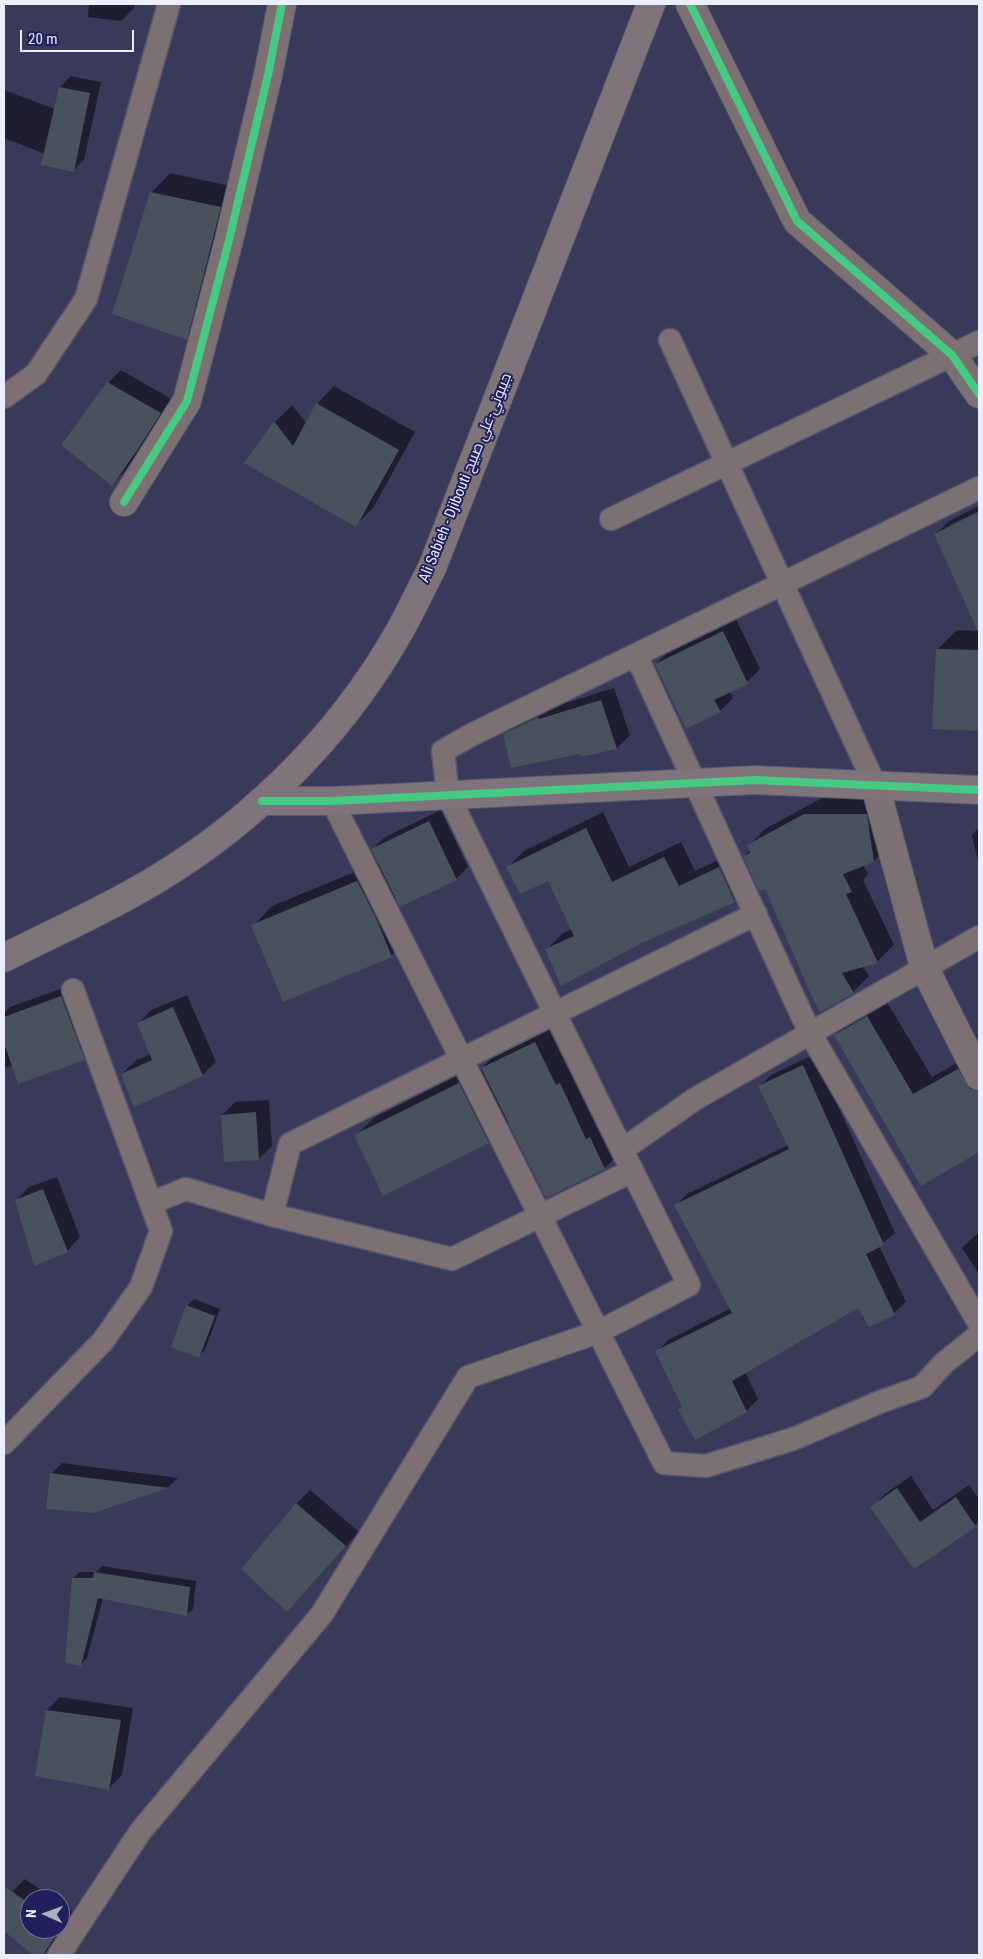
<!DOCTYPE html>
<html>
<head>
<meta charset="utf-8">
<style>
  body { margin:0 }
  #map { position:relative; width:983px; height:1959px; overflow:hidden; background:#39395a; font-family:"Roboto Condensed",sans-serif }
  canvas { display:block }
  .frame { position:absolute; inset:0; border:5px solid #ebeefd; pointer-events:none }
  .north { position:absolute; left:20px; top:1889px; width:50px; height:50px; box-sizing:border-box; background:#22205c; border:1px solid #72729c; border-radius:50%; rotate:272deg; font-size:14px; font-weight:700; line-height:20px; text-align:center; color:#ebeefd }
  .north::after { content:''; display:block; margin:auto; width:18px; height:22px; background:#adafc4; clip-path:polygon(50% 0,100% 100%,50% 72%,0 100%) }
  .scale { position:absolute; left:20px; top:30px; width:114px; height:22px; box-sizing:border-box; border:2px solid #ebeefd; border-top:0; padding-left:6px; font-size:15px; line-height:18px; white-space:nowrap; color:#ebeefd; -webkit-text-stroke:4px #22205c; paint-order:stroke }
</style>
</head>
<body>
<div id="map">
<canvas width="983" height="1959"></canvas>
<div class="frame"></div>
<div class="north">N</div>
<div class="scale">20 m</div>
</div>
<script>
const context = document.querySelector('canvas').getContext('2d');
context.lineJoin = 'round';
function paint(path, color) { context.fillStyle = color; context.fill(path, 'evenodd'); }
function strokePath(path, color, width, dash) { context.strokeStyle = color; context.lineWidth = width; context.lineCap = dash ? 'butt' : 'round'; context.setLineDash(dash || []); context.stroke(path); }
function drawText(font, color, halo, rows, align = 'center') {
  context.font = font + ' "Roboto Condensed",Cairo,sans-serif'; context.lineWidth = 4; context.setLineDash([]); context.textBaseline = 'middle'; context.strokeStyle = halo; context.fillStyle = color; for (const [text, x, y, turn = 0] of rows) {
    context.save(); context.translate(x, y); context.rotate((+turn || 0) * Math.PI / 180); context.textAlign = isNaN(turn) ? turn : align; if (halo) context.strokeText(text, 0, 0); context.fillText(text, 0, 0); context.restore();
  }
}
const shadow = new Path2D(`
  M 89,4 L 135,4 L 134,8 L 121,21 L 88,17 Z
  M 71,76 L 101,82 L 84,160 L 73,171 L 45,154 L 4,138 L 4,90 L 55,109 L 60,87 Z
  M 170,173 L 239,188 L 206,319 L 186,338 L 151,193 Z
  M 121,370 L 173,400 L 151,435 L 125,471 L 112,484 L 108,383 Z
  M 334,386 L 415,432 L 373,508 L 356,525 L 246,463 L 275,422 L 292,405 L 306,423 L 317,404 Z
  M 979,506 L 979,511 L 950,525 L 950,528 L 979,513 L 979,590 L 964,597 L 936,534 L 949,521 Z
  M 736,619 L 760,669 L 747,682 L 729,691 L 733,698 L 720,711 L 656,664 L 669,651 Z
  M 957,630 L 979,631 L 979,729 L 934,728 L 938,649 Z
  M 614,688 L 630,735 L 617,748 L 582,756 L 581,753 L 504,734 L 517,721 L 553,707 Z
  M 822,798 L 883,798 L 890,844 L 874,861 L 863,865 L 868,874 L 863,880 L 894,945 L 877,962 L 863,966 L 869,976 L 853,992 L 766,887 L 744,856 L 750,850 L 748,846 L 765,829 Z
  M 441,810 L 468,867 L 456,879 L 394,898 L 410,937 L 391,956 L 253,926 L 272,906 L 379,862 L 372,849 L 385,837 Z
  M 603,812 L 629,867 L 681,842 L 695,871 L 735,852 L 751,885 L 734,901 L 641,942 L 547,949 L 563,933 L 572,929 L 548,879 L 508,867 L 524,851 Z
  M 979,827 L 979,866 L 972,835 Z
  M 74,984 L 97,1046 L 84,1059 L 13,1065 L 4,1068 L 4,1013 L 10,1007 Z
  M 187,995 L 216,1062 L 202,1075 L 122,1074 L 135,1061 L 151,1054 L 138,1024 L 151,1010 Z
  M 885,999 L 932,1077 L 976,1052 L 979,1057 L 979,1150 L 922,1184 L 835,1035 L 853,1017 Z
  M 554,1023 L 624,1149 L 605,1168 L 509,1122 L 488,1142 L 355,1136 L 375,1117 L 478,1065 L 480,1070 L 501,1049 Z
  M 815,1054 L 895,1233 L 879,1246 L 906,1302 L 894,1313 L 870,1326 L 858,1306 L 745,1372 L 758,1399 L 746,1411 L 683,1407 L 657,1352 L 668,1340 L 731,1308 L 676,1206 L 687,1194 L 788,1145 L 760,1086 L 771,1075 Z
  M 269,1100 L 272,1146 L 259,1159 L 222,1115 L 235,1102 Z
  M 57,1177 L 80,1237 L 67,1251 L 16,1201 L 29,1187 Z
  M 979,1232 L 979,1274 L 962,1248 Z
  M 194,1299 L 220,1309 L 205,1350 L 199,1356 L 172,1347 L 188,1305 Z
  M 62,1463 L 178,1478 L 168,1487 L 92,1512 L 51,1474 Z
  M 911,1476 L 933,1510 L 969,1485 L 979,1499 L 979,1522 L 914,1568 L 872,1507 L 885,1494 Z
  M 310,1490 L 359,1532 L 300,1597 L 243,1569 L 297,1503 Z
  M 102,1566 L 196,1581 L 193,1609 L 186,1615 L 103,1598 L 87,1658 L 80,1665 L 73,1579 L 79,1572 L 96,1572 Z
  M 60,1697 L 133,1708 L 122,1775 L 108,1789 L 47,1710 Z
  M 25,1879 L 54,1899 L 30,1899 L 30,1929 L 60,1929 L 60,1903 L 74,1913 L 52,1946 L 43,1955 L 35,1955 L 4,1929 L 4,1900 Z`);
const building = new Path2D(`
  M 59,87 L 90,93 L 74,172 L 41,165 Z
  M 150,192 L 221,207 L 187,340 L 112,314 Z
  M 107,382 L 161,413 L 138,449 L 112,486 L 61,445 Z
  M 316,403 L 399,450 L 356,527 L 244,463 L 274,421 L 293,446 Z
  M 979,512 L 979,634 L 934,534 Z
  M 723,631 L 748,684 L 714,700 L 721,712 L 686,729 L 655,664 Z
  M 936,649 L 979,650 L 979,731 L 932,729 Z
  M 601,700 L 617,749 L 581,757 L 580,754 L 511,768 L 503,734 L 538,717 L 539,719 Z
  M 804,814 L 867,814 L 874,862 L 843,874 L 852,892 L 846,894 L 878,963 L 842,973 L 854,993 L 820,1012 L 812,997 L 765,889 L 759,891 L 743,856 L 750,853 L 747,845 Z
  M 429,821 L 457,880 L 400,907 L 371,849 Z
  M 586,828 L 612,882 L 664,857 L 679,886 L 719,867 L 735,902 L 642,943 L 561,986 L 545,949 L 574,936 L 548,881 L 520,894 L 506,867 Z
  M 357,881 L 376,918 L 392,957 L 283,1002 L 251,925 Z
  M 61,996 L 85,1060 L 18,1084 L 4,1043 L 4,1017 Z
  M 173,1007 L 203,1076 L 134,1107 L 121,1074 L 152,1060 L 137,1023 Z
  M 867,1016 L 913,1094 L 958,1069 L 970,1089 L 979,1091 L 979,1152 L 921,1186 L 834,1035 Z
  M 535,1042 L 556,1085 L 560,1083 L 586,1139 L 590,1137 L 605,1169 L 546,1198 L 481,1068 Z
  M 803,1065 L 884,1245 L 866,1254 L 895,1315 L 869,1327 L 858,1308 L 732,1381 L 747,1412 L 695,1440 L 678,1410 L 682,1407 L 655,1351 L 732,1313 L 674,1205 L 789,1149 L 758,1086 Z
  M 459,1083 L 489,1143 L 383,1196 L 354,1135 Z
  M 256,1112 L 259,1160 L 224,1162 L 221,1115 Z
  M 43,1189 L 68,1252 L 34,1266 L 15,1200 Z
  M 186,1305 L 215,1316 L 199,1358 L 171,1347 Z
  M 50,1473 L 169,1488 L 93,1513 L 46,1509 Z
  M 897,1488 L 920,1522 L 956,1497 L 976,1527 L 914,1569 L 870,1507 Z
  M 296,1503 L 346,1546 L 287,1612 L 241,1569 Z
  M 94,1572 L 190,1587 L 187,1616 L 98,1598 L 81,1666 L 65,1663 L 72,1578 L 93,1578 Z
  M 46,1710 L 121,1720 L 109,1790 L 35,1776 Z
  M 4,1886 L 30,1904 L 30,1929 L 60,1929 L 60,1925 L 62,1926 L 43,1955 L 33,1955 L 4,1931 Z`);
const lane = new Path2D(`
  M 670,340 L 875,785
  M 4,397 L 36,374 L 86,299 L 169,4
  M 611,519 L 979,342
  M 636,655 L 810,1033 L 979,1323
  M 332,801 L 664,1463 L 706,1466 L 793,1439 L 880,1402 L 922,1387 L 944,1363 L 979,1335
  M 622,1150 L 448,795 L 443,751 L 473,734 L 979,488
  M 151,1203 L 186,1189 L 272,1215 L 452,1259 L 632,1171
  M 272,1215 L 290,1144 L 756,914
  M 4,1443 L 103,1341 L 141,1287 L 161,1231 L 73,990
  M 59,1955 L 140,1832 L 322,1614 L 468,1377 L 598,1332 L 689,1285 L 622,1150 L 695,1099 L 979,937`);
const street = new Path2D(`
  M 690,4 L 797,221 L 952,355 L 979,394
  M 124,502 L 187,401 L 229,240 L 268,75 L 282,4
  M 875,785 L 924,967 L 979,1076`);
const secondary = new Path2D(`
  M 262,801 L 332,801 L 755,780 L 979,790
  M 4,958 C 45,937 88,918 129,895 C 240,835 337,742 399,632 C 411,611 421,589 432,568 L 651,4`);
const cycleway = new Path2D(`
  M 690,4 L 797,221 L 952,355 L 979,394
  M 124,502 L 187,401 L 229,240 L 268,75 L 282,4
  M 262,801 L 332,801 L 755,780 L 979,790`);
const streetNames = [
  ["Ali Sabieh - Djibouti جيبوتي-علي صبيح",466,478,-68]
];
paint(shadow, '#0007');
paint(building, '#47525c');
strokePath(lane, '#54556e', 25);
strokePath(street, '#54556e', 30);
strokePath(secondary, '#54556e', 30);
strokePath(lane, '#7c7072', 22);
strokePath(street, '#7c7072', 28);
strokePath(secondary, '#7f7479', 28);
strokePath(cycleway, '#46c982', 8);
drawText('15px', '#ebeefd', '#22205c', streetNames);
</script>
</body>
</html>
